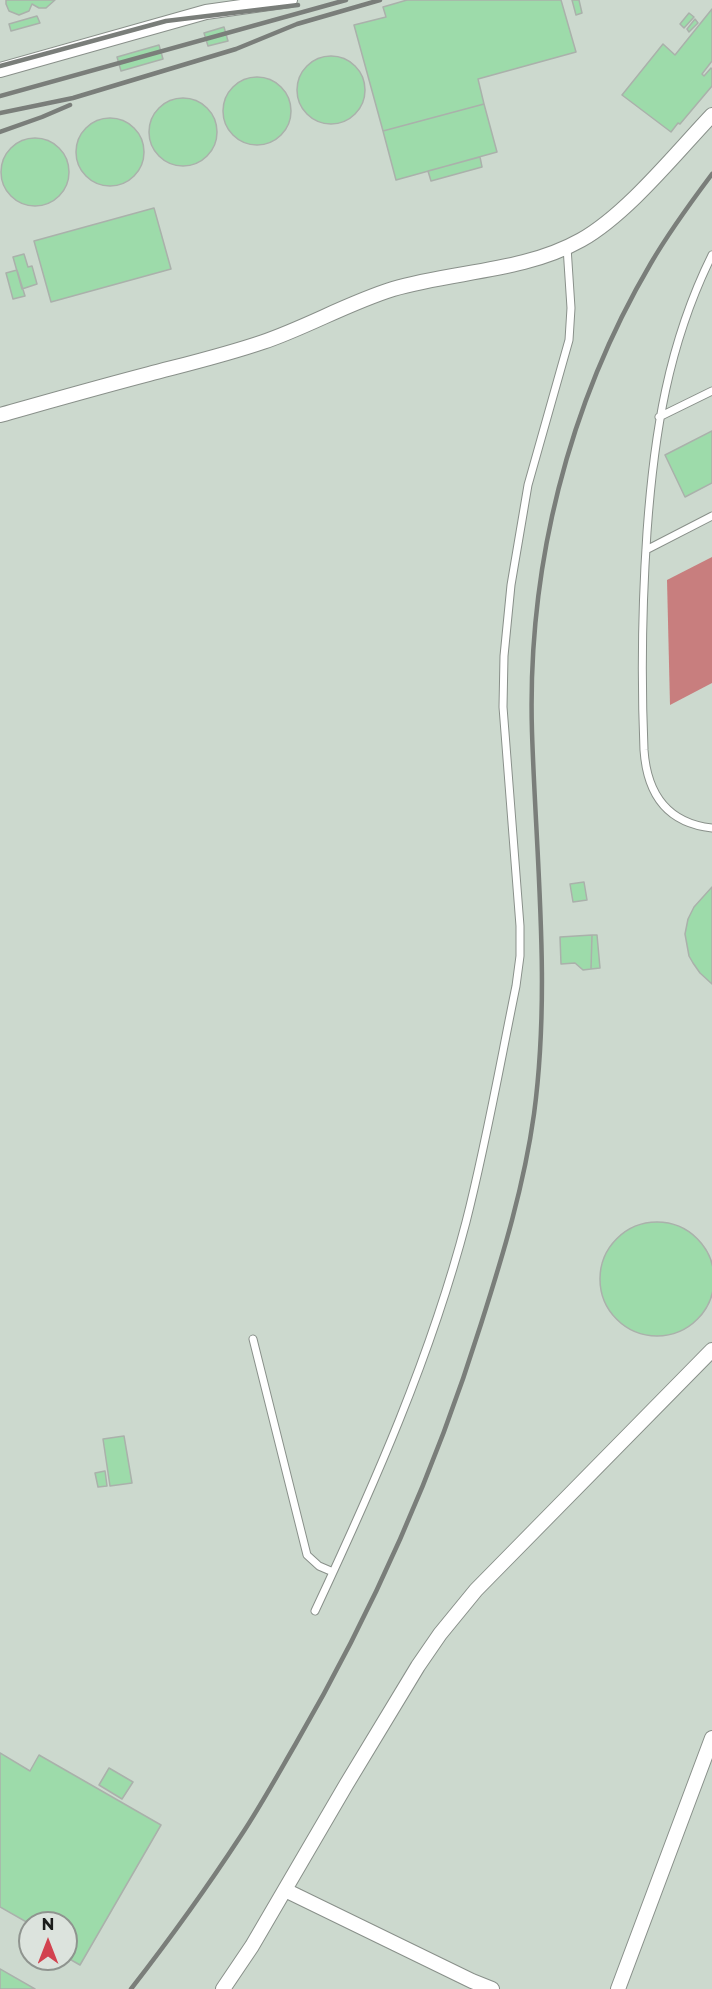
<!DOCTYPE html>
<html>
<head>
<meta charset="utf-8">
<style>
  body { margin:0 }
  #map { position:relative; width:712px; height:1989px; overflow:hidden; background:#dce3dd; font-family:Montserrat,sans-serif }
  canvas { display:block }
  .north { position:absolute; left:18px; top:1911px; width:60px; height:60px; box-sizing:border-box; background:#dce3dd; border:2px solid #8f948f; border-radius:50%; rotate:0deg; font-size:16px; font-weight:700; line-height:24px; text-align:center; color:#1b1d1b }
  .north::after { content:''; display:block; margin:auto; width:21px; height:27px; background:#d2424f; clip-path:polygon(50% 0,100% 100%,50% 72%,0 100%) }
</style>
</head>
<body>
<div id="map">
<canvas width="712" height="1989"></canvas>
<div class="north">N</div>
</div>
<script>
const context = document.querySelector('canvas').getContext('2d');
context.lineJoin = 'round';
function paint(path, color) { context.fillStyle = color; context.fill(path, 'evenodd'); }
function strokePath(path, color, width, dash) { context.strokeStyle = color; context.lineWidth = width; context.lineCap = dash ? 'butt' : 'round'; context.setLineDash(dash || []); context.stroke(path); }
const built = new Path2D(`
  M 0,0 L 712,0 L 712,1989 L 0,1989 ZM 30,1923 L 66,1923 L 66,1959 L 30,1959 Z`);
const water = new Path2D(`
  M 712,557 L 712,683 L 670,705 L 667,580 Z`);
const building = new Path2D(`
  M 55,0 L 46,8 L 39,8 L 32,4 L 29,11 L 19,15 L 9,11 L 6,4 L 6,0 Z
  M 407,0 L 561,0 L 576,52 L 478,79 L 484,104 L 383,131 L 354,25 L 386,17 L 383,7 Z
  M 572,0 L 579,0 L 582,13 L 576,15 Z
  M 712,9 L 712,61 L 702,74 L 704,76 L 711,68 L 712,69 L 712,86 L 680,124 L 678,123 L 671,132 L 622,95 L 663,44 L 675,55 Z
  M 689,13 L 694,17 L 684,28 L 680,24 Z
  M 37,16 L 40,23 L 11,31 L 9,24 Z
  M 695,19 L 698,23 L 689,32 L 687,29 Z
  M 224,27 L 228,41 L 208,46 L 204,33 Z
  M 159,45 L 163,59 L 121,71 L 117,57 Z
  M297 90a34 34 0 1 1 68 0a34 34 0 1 1-68 0Z
  M223 111a34 34 0 1 1 68 0a34 34 0 1 1-68 0Z
  M149 132a34 34 0 1 1 68 0a34 34 0 1 1-68 0Z
  M 484,104 L 497,152 L 396,180 L 383,131 Z
  M76 152a34 34 0 1 1 68 0a34 34 0 1 1-68 0Z
  M1 172a34 34 0 1 1 68 0a34 34 0 1 1-68 0Z
  M 480,157 L 482,167 L 431,181 L 428,171 Z
  M 154,208 L 171,269 L 51,302 L 34,241 Z
  M 24,254 L 28,267 L 32,266 L 37,284 L 22,289 L 13,257 Z
  M 17,270 L 25,296 L 13,299 L 6,273 Z
  M 712,431 L 712,483 L 685,497 L 665,455 Z
  M 584,882 L 587,900 L 573,902 L 570,884 Z
  M 712,887 L 712,984 L 700,973 L 693,963 L 689,956 L 685,934 L 688,919 L 694,907 Z
  M 592,935 L 597,935 L 600,968 L 591,969 Z
  M 592,935 L 591,969 L 583,970 L 575,963 L 561,964 L 560,937 Z
  M600 1279a57 57 0 1 1 114 0a57 57 0 1 1-114 0Z
  M 124,1436 L 132,1483 L 110,1486 L 103,1439 Z
  M 105,1471 L 107,1486 L 98,1487 L 95,1473 Z
  M 0,1753 L 30,1771 L 39,1755 L 161,1825 L 80,1965 L 66,1957 L 66,1923 L 30,1924 L 0,1907 Z
  M 109,1768 L 133,1782 L 122,1799 L 99,1785 Z
  M 0,1969 L 35,1989 L 0,1989 Z`);
const lane = new Path2D(`
  M 712,255 C 668,344 654,434 647,532 C 642,605 641,677 644,750 C 647,793 666,823 712,828
  M 659,417 L 712,391
  M 646,550 L 712,516
  M 253,1339 L 307,1555 L 319,1566 L 333,1572
  M 315,1611 C 374,1485 431,1356 466,1222 C 486,1144 500,1064 516,986 L 520,956 L 520,926 L 503,707 L 504,656 L 511,585 L 528,485 L 569,340 L 571,308 L 567,247`);
const street = new Path2D(`
  M 0,70 L 206,12 L 290,0
  M 0,415 C 50,401 99,387 149,374 C 187,364 225,355 263,342 C 307,327 348,303 393,289 C 454,271 524,272 581,240 C 627,214 675,154 712,115
  M 285,1890 L 472,1981 L 492,1989
  M 223,1989 L 252,1946 L 346,1785 L 418,1666 L 440,1634 L 476,1590 L 712,1350
  M 618,1989 L 712,1738`);
const rail = new Path2D(`
  M 0,66 L 166,21 L 298,5
  M 0,96 L 346,0
  M 0,113 L 73,98 L 236,49 L 297,24 L 380,0
  M 0,132 L 42,117 L 70,105
  M 131,1989 C 169,1940 206,1889 240,1837 C 260,1807 277,1776 295,1745 C 373,1611 435,1471 481,1324 C 503,1255 524,1186 534,1114 C 551,988 536,859 532,732 C 527,568 568,404 651,263 C 669,232 691,202 712,174`);
paint(built, '#ccd9ce');
paint(water, '#c87e7e');
paint(building, '#9ddbaa');
strokePath(building, '#aab1ab', 1.5);
strokePath(lane, '#89908a', 9);
strokePath(street, '#89908a', 16);
strokePath(lane, '#fff', 7);
strokePath(street, '#fff', 14);
strokePath(rail, '#7a7e7a', 4.5);
</script>
</body>
</html>
